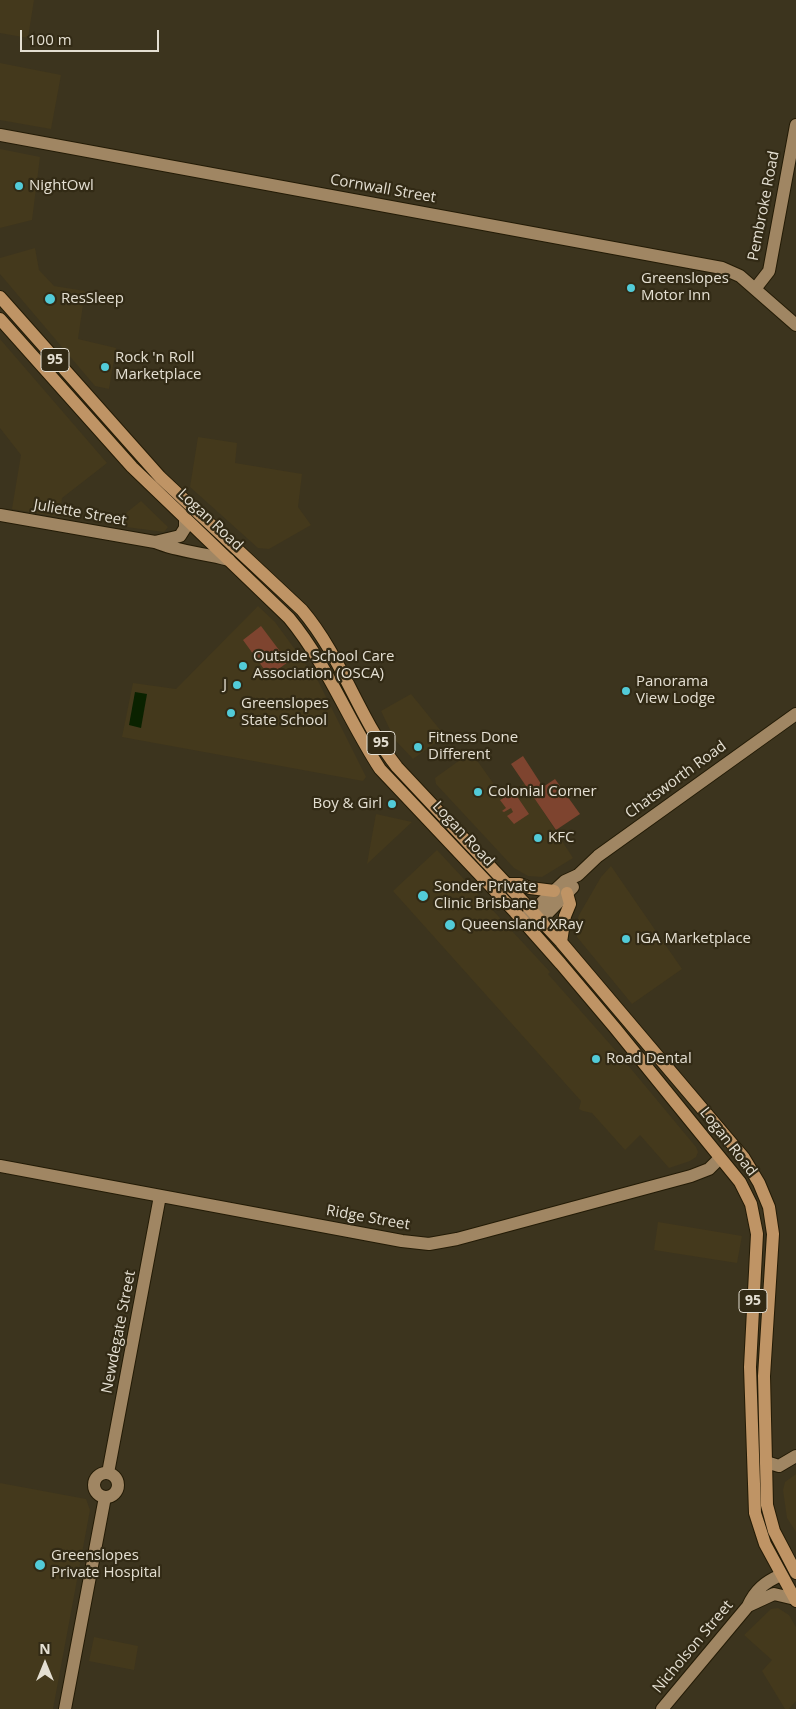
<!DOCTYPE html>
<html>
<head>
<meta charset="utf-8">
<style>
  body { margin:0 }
  #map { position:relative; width:796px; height:1709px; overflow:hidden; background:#3c341e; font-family:"Open Sans",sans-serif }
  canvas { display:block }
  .north { position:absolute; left:20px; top:1639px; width:50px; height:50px; -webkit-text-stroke:4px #322a15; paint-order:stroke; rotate:0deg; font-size:14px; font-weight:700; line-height:20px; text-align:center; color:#e4dfd2 }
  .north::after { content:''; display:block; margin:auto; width:18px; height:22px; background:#e4dfd2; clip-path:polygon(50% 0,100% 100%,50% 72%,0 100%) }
  .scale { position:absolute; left:20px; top:30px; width:139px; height:22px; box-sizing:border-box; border:2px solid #e4dfd2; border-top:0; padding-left:6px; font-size:15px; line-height:18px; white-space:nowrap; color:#e4dfd2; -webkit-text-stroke:4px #322a15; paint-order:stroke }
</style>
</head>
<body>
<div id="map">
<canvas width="796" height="1709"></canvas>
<div class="north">N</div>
<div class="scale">100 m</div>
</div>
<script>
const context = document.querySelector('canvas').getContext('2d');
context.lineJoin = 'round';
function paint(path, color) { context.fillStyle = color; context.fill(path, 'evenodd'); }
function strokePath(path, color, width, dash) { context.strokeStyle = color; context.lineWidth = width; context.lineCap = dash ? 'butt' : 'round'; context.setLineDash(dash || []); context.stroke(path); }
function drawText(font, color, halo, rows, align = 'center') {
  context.font = font + ' "Open Sans",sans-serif'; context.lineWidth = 4.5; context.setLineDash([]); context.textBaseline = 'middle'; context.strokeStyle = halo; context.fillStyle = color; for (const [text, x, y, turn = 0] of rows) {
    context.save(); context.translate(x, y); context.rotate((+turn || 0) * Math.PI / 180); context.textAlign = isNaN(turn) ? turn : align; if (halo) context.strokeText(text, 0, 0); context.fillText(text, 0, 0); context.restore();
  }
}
const built = new Path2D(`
  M 0,0 L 34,0 L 28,38 L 0,33 Z
  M 0,63 L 61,75 L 51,129 L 0,120 Z
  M 0,149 L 40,157 L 32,220 L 0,228 Z
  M 35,248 L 39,270 L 54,286 L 85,291 L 78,339 L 116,348 L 109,389 L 95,386 L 0,274 L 0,258 Z
  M 0,339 L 107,463 L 62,498 L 60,517 L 12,509 L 21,455 L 0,428 Z
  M 198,437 L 237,443 L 235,463 L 302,474 L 298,507 L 311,525 L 269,549 L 258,548 L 190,487 Z
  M 141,501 L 168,527 L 164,532 L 111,525 Z
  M 258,606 L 275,622 L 318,681 L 366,777 L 363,781 L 122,737 L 133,683 L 176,689 Z
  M 411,694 L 445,736 L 413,759 L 395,740 L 381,711 Z
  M 471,752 L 503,797 L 525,783 L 573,858 L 542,877 L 528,876 L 514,868 L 436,784 L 435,778 Z
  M 376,814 L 412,822 L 367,864 L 372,836 Z
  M 437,850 L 550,972 L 548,974 L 617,1052 L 696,1147 L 698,1152 L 696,1157 L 690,1161 L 669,1168 L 640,1135 L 625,1150 L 592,1113 L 583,1111 L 579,1109 L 581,1101 L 393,891 Z
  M 611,866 L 682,969 L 632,1004 L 577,937 L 576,924 L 579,915 L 601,877 Z
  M 658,1222 L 742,1236 L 737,1263 L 654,1250 Z
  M 796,1474 L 796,1532 L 787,1518 L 783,1490 L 785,1482 Z
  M 0,1483 L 86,1499 L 90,1510 L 53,1709 L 0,1709 Z
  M 778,1608 L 789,1615 L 796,1627 L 796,1701 L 789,1709 L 785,1709 L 762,1671 L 772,1660 L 744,1635 L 771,1609 Z
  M 94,1637 L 138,1646 L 134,1670 L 89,1661 Z`);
const green = new Path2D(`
  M 261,626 L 288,662 L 269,676 L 243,640 Z
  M 523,756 L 543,787 L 555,779 L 580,814 L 556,830 L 511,764 Z
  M 514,792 L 529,814 L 514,824 L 507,816 L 513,812 L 511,808 L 504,812 L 502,811 L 506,808 L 500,800 Z`);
const water = new Path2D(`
  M 135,692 L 147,694 L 141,728 L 129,725 Z`);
const secondary = new Path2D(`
  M 0,135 L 722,268 L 740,276 L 796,325
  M 755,289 L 769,271 L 796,125
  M 0,515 L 155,542 C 179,552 204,553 229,560
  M 155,542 L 180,536 L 185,528 L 185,519
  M 524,919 L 565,881 L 578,875 L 598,856 L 796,714
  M 533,928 L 573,887
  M 0,1166 L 402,1241 L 429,1244 L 457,1239 L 691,1176 L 709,1169 L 720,1158
  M 766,1462 L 779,1466 L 796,1456
  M 108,1473 L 160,1196
  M94 1485a12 12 0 1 1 24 0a12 12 0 1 1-24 0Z
  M 748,1606 L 774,1594 L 795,1599
  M 65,1709 L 105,1497
  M 662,1709 L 748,1606 C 755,1590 765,1582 781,1575`);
const primary = new Path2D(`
  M 0,297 L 160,477 L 302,610 C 342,657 359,719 397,767 L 561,942 L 744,1158 L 759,1183 L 769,1207 L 773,1234 L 764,1376 L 767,1505 L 774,1531 L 796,1573
  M 0,319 L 132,467 L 289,618 C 327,664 348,720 380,769 L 515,912 L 561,964 L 615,1028 L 740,1182 L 751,1204 L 757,1234 L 750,1367 L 755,1513 L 765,1544 L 796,1601
  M 508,884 L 520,884 L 530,888 L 554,891
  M 561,942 L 565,916 L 570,904 L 567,893`);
const markers = [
  [19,186,5,"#52cbd8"],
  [631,288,5,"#52cbd8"],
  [50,299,6,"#52cbd8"],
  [105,367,5,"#52cbd8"],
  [243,666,5,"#52cbd8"],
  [237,685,5,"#52cbd8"],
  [626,691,5,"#52cbd8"],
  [231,713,5,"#52cbd8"],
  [418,747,5,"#52cbd8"],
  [478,792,5,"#52cbd8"],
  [392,804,5,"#52cbd8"],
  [538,838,5,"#52cbd8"],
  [423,896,6,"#52cbd8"],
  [450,925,6,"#52cbd8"],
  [626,939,5,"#52cbd8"],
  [596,1059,5,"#52cbd8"],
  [40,1565,6,"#52cbd8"]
];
const shields = [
  [55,360,28],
  [381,743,28],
  [753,1301,28]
];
const shieldNames = [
  ["95",55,360],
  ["95",381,743],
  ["95",753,1301]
];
const poiNames = [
  ["NightOwl",29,186],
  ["Greenslopes",641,279],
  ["Motor Inn",641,296],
  ["ResSleep",61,299],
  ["Rock 'n Roll",115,358],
  ["Marketplace",115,375],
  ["Outside School Care",253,657],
  ["Association (OSCA)",253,674],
  ["Panorama",636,682],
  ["View Lodge",636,699],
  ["J",227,685,"right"],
  ["Greenslopes",241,704],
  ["State School",241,721],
  ["Fitness Done",428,738],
  ["Different",428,755],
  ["Colonial Corner",488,792],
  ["Boy & Girl",382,804,"right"],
  ["KFC",548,838],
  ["Sonder Private",434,887],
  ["Clinic Brisbane",434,904],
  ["Queensland XRay",461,925],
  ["IGA Marketplace",636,939],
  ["Road Dental",606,1059],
  ["Greenslopes",51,1556],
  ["Private Hospital",51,1573]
];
const streetNames = [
  ["Cornwall Street",383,189,10],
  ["Pembroke Road",764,206,-79],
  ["Juliette Street",80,513,10],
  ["Logan Road",210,520,43],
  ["Chatsworth Road",676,780,-36],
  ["Logan Road",463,834,47],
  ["Logan Road",728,1142,52],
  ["Ridge Street",368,1218,10],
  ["Newdegate Street",119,1332,-79],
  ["Nicholson Street",693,1647,-50]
];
paint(built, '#44391c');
paint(green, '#7e442f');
paint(water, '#0a2200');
strokePath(secondary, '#231b06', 14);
strokePath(primary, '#231b06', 14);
strokePath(secondary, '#a08663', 12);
strokePath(primary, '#bf9465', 12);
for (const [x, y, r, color] of markers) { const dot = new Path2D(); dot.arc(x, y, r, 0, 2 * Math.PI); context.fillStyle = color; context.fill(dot); strokePath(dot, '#322a15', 2); }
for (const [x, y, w] of shields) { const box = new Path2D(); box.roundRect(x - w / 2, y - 11.5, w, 23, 4); context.fillStyle = '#322a15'; context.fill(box); strokePath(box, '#e4dfd2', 1); }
drawText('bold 14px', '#e4dfd2', null, shieldNames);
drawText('15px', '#e4dfd2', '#322a15', poiNames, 'left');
drawText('15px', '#e4dfd2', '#322a15', streetNames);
</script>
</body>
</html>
